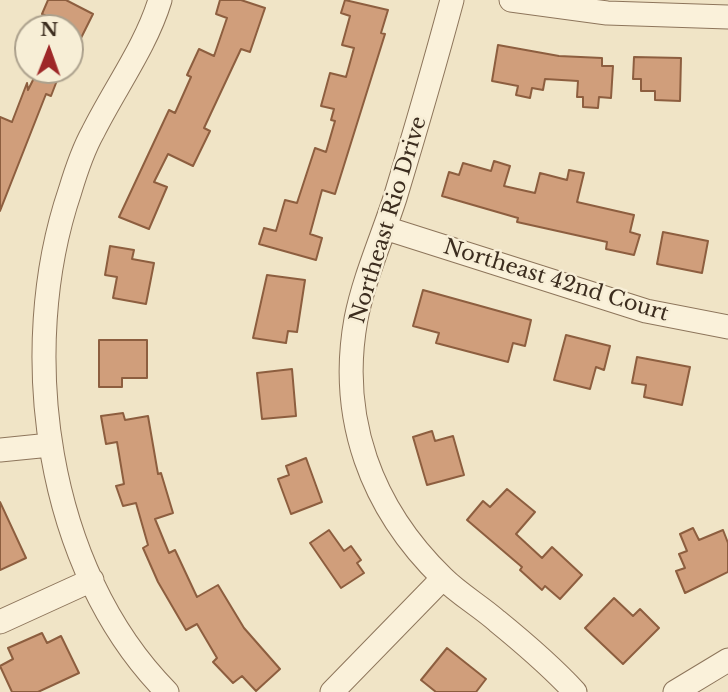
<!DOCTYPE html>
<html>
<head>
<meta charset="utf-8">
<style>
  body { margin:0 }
  #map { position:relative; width:728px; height:692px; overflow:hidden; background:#f0e4c6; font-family:"Libre Baskerville",serif }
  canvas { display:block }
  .north { position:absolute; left:14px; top:14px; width:70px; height:70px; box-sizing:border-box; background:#f7eed6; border:2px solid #aca18d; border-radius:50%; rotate:1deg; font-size:19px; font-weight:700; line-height:28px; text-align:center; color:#3c2d1f }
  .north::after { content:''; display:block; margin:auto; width:24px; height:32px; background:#9e2828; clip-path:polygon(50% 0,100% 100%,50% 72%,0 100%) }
</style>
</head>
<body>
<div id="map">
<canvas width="728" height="692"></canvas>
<div class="north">N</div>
</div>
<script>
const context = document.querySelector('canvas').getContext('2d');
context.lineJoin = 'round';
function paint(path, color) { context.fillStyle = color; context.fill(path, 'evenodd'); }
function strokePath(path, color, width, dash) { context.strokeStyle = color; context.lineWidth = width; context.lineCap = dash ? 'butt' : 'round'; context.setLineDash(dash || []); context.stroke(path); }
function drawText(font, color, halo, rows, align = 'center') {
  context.font = font + ' "Libre Baskerville",serif'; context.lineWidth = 5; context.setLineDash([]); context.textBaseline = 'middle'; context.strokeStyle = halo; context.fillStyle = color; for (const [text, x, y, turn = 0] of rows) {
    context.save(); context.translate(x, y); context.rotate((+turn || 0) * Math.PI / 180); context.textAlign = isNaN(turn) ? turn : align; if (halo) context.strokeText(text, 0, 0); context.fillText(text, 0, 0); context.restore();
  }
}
const building = new Path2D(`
  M 48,0 L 66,0 L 93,14 L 70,60 L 70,28 L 42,14 Z
  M 220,0 L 241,0 L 265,8 L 250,52 L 241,49 L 204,128 L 210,131 L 193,166 L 168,154 L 154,182 L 167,187 L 149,229 L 119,217 L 169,110 L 175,113 L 191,77 L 187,75 L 199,49 L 214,56 L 227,18 L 216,14 Z
  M 345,0 L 388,10 L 381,33 L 385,34 L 335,194 L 322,190 L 310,234 L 322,238 L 316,260 L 259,244 L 264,228 L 276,231 L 285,200 L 297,203 L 315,148 L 326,152 L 335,121 L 331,120 L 334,109 L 321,106 L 330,73 L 346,77 L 354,48 L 342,45 L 350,16 L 341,13 Z
  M 498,45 L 559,56 L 602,58 L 602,66 L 613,66 L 611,98 L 599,97 L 598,108 L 583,107 L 583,97 L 577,97 L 578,81 L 545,79 L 543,90 L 532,88 L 530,98 L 516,95 L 518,86 L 492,81 Z
  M 634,57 L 681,58 L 680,101 L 655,100 L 655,91 L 641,91 L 641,79 L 633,79 Z
  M 38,70 L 61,70 L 51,96 L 46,94 L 0,211 L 0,117 L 12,122 L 27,83 L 28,90 Z
  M 494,161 L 510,166 L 504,186 L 535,193 L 540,173 L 567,180 L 569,170 L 584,173 L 577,202 L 634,215 L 630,232 L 640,235 L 634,255 L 606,249 L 607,242 L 517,222 L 518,218 L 442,196 L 449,172 L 459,175 L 463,163 L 491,171 Z
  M 663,232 L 708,241 L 702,273 L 657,264 Z
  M 110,246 L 134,250 L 132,259 L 154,263 L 146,304 L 113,298 L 117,277 L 105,275 Z
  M 267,275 L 305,280 L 297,332 L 288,331 L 286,343 L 253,338 Z
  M 423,290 L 531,320 L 525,346 L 513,343 L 508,362 L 436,343 L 439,333 L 413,326 Z
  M 566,335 L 610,346 L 604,370 L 596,367 L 590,389 L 554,380 Z
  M 99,340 L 147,340 L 147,378 L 122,378 L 122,387 L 99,387 Z
  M 637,357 L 690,367 L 682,405 L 644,397 L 646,385 L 632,383 Z
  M 292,369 L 296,416 L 262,419 L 257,373 Z
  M 123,413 L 125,420 L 148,416 L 158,474 L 161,473 L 173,513 L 155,519 L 169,553 L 175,550 L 197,597 L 218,585 L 244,628 L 280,669 L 256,691 L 242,676 L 233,683 L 213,662 L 217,658 L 197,624 L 186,630 L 158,582 L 143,548 L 148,545 L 136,503 L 123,506 L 116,486 L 124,484 L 117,442 L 106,444 L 101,416 Z
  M 432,431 L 435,441 L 453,436 L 464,475 L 427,485 L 413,437 Z
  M 306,458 L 322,502 L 291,514 L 278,479 L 289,475 L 286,466 Z
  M 507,489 L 535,512 L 516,534 L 542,558 L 552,547 L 582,575 L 560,599 L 545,586 L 542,590 L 520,570 L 522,567 L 467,520 L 483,501 L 490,507 Z
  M 0,502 L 26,558 L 0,570 Z
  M 693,528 L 699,540 L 723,530 L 728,543 L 728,572 L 685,593 L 676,571 L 685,568 L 679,554 L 687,551 L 680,534 Z
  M 329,530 L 344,551 L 351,546 L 361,560 L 357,563 L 364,573 L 341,588 L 310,543 Z
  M 614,598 L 633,616 L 640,609 L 659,628 L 623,664 L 585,628 Z
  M 42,633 L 47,643 L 61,636 L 79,673 L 38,692 L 12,692 L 0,666 L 13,659 L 8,648 Z
  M 447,648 L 486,679 L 476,692 L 436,692 L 421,680 Z`);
const minor = new Path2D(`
  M 160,0 C 146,46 115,88 93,132 C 83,150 76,171 70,191 C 16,350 45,569 167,692
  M 452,0 C 434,67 415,132 395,198 C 382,238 364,278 356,319 C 338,418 371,508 443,578 C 459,594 480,606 497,621 C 524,643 551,666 575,692
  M 511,0 L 607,13 L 728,17
  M 385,228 L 646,311 L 728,327
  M 0,450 L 50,445
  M 0,622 L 92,580
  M 332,692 L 443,578
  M 675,692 L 728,660`);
const streetNames = [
  ["Northeast Rio Drive",389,220,-73],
  ["Northeast 42nd Court",556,281,17]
];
paint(building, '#d09e7b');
strokePath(building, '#8d5e3f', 2);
strokePath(minor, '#8d755b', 25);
strokePath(minor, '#faf1da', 23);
drawText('21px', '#3c2d1f', '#f7eed6', streetNames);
</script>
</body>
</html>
